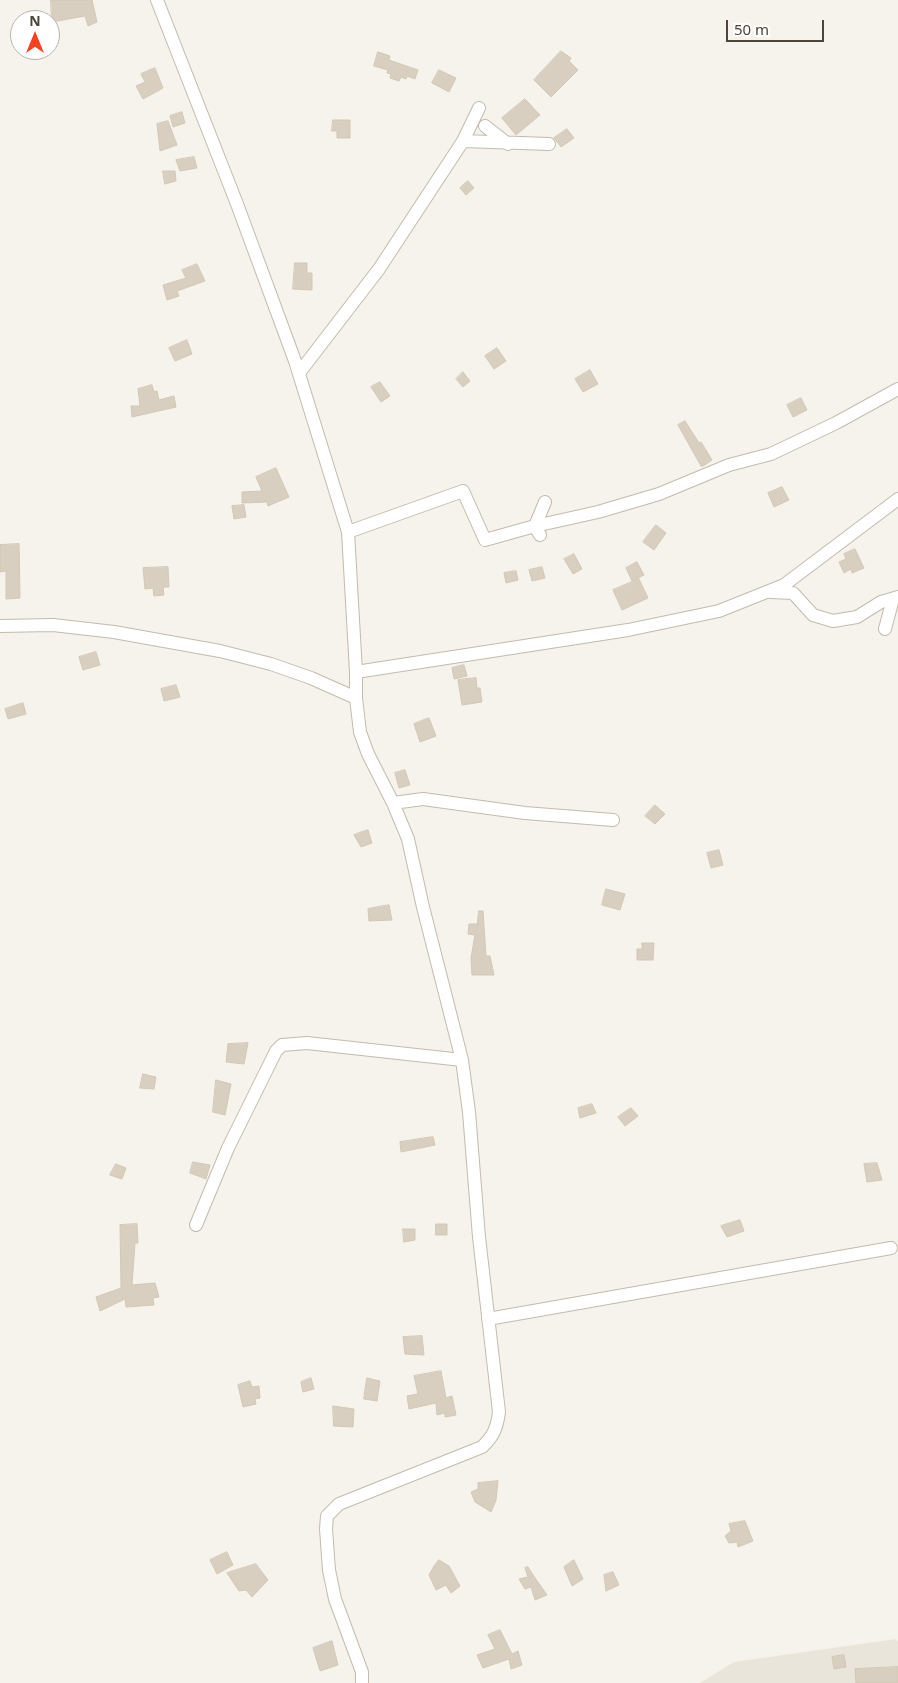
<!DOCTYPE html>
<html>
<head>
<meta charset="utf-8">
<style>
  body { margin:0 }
  #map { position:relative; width:898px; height:1683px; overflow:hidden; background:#f6f3ec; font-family:"Noto Sans",sans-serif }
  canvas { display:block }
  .north { position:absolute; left:10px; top:10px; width:50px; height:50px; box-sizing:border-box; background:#fff; border:1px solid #b7b4b0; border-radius:50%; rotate:0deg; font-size:14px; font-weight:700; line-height:20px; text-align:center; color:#4b4439 }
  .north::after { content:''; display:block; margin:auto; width:18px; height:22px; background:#fc3f1d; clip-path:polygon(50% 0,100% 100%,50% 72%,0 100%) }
  .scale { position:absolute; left:726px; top:20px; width:98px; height:22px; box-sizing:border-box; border:2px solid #4b4439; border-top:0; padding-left:6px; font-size:15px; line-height:18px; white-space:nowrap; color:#4b4439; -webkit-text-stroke:4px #fff; paint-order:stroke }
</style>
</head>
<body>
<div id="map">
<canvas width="898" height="1683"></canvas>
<div class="north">N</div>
<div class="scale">50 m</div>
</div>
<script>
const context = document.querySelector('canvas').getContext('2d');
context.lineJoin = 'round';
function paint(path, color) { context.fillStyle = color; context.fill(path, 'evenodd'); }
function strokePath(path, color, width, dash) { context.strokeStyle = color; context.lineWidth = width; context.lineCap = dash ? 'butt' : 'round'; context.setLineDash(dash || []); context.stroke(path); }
const residential = new Path2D(`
  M 896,1639 L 898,1642 L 898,1683 L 700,1683 L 734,1662 Z`);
const building = new Path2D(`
  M 51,0 L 92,0 L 97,22 L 88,26 L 85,16 L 52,22 Z
  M 561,51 L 571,58 L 569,61 L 578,70 L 551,97 L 534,80 Z
  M 378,52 L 390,56 L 389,60 L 418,70 L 415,79 L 407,76 L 406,79 L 401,77 L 399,81 L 390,78 L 391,74 L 387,73 L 388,70 L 374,66 Z
  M 155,68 L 163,88 L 143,99 L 136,86 L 145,82 L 141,74 Z
  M 439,70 L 456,78 L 449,92 L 432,83 Z
  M 525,99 L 540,115 L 516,135 L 502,118 Z
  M 182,112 L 185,123 L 173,127 L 170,116 Z
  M 333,120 L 350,120 L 350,138 L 337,138 L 337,131 L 332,131 Z
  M 168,121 L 177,145 L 160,151 L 157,124 Z
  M 567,129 L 574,138 L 561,147 L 554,138 Z
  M 194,157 L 197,168 L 180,171 L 176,160 Z
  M 163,171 L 175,171 L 176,181 L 165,184 Z
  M 468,181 L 474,188 L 466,195 L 460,188 Z
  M 295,263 L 307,263 L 307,273 L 312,273 L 312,290 L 293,289 Z
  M 197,264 L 205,281 L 177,291 L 179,296 L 167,300 L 163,285 L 186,278 L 182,270 Z
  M 187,340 L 192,354 L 175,361 L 169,348 Z
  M 497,348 L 506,361 L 494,369 L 485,356 Z
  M 590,370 L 598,384 L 583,392 L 575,379 Z
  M 463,372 L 470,381 L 463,387 L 456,379 Z
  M 380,382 L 390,396 L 381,402 L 371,387 Z
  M 152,385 L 154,392 L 157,391 L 159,400 L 174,396 L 176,407 L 132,417 L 131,406 L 140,406 L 138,389 Z
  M 801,398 L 807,410 L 793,417 L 787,405 Z
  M 685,421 L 699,443 L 701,442 L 712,460 L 703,466 L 701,466 L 678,425 Z
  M 276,468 L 289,497 L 268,506 L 267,502 L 242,503 L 242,492 L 262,491 L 256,477 Z
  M 782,487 L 789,500 L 774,507 L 768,493 Z
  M 244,505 L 246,517 L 234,519 L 232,506 Z
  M 656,525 L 666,533 L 654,550 L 643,542 Z
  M 19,544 L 20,598 L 6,599 L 6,571 L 0,572 L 0,545 Z
  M 855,549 L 864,568 L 852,573 L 851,569 L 844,573 L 839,562 L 846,559 L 844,554 Z
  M 574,554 L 582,569 L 573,574 L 564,559 Z
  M 637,562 L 644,575 L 632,581 L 626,568 Z
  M 168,567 L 169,587 L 163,587 L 164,595 L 154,596 L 153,588 L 145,589 L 143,568 Z
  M 542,567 L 545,578 L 532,581 L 529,570 Z
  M 516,571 L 518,580 L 506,583 L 504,573 Z
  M 639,579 L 648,598 L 622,610 L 613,590 Z
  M 96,652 L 100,665 L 83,670 L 79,657 Z
  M 464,665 L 467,676 L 454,679 L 452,668 Z
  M 476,678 L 477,688 L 480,688 L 482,702 L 462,705 L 458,680 Z
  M 176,685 L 180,697 L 164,701 L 161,689 Z
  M 23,703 L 26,714 L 8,719 L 5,709 Z
  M 429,718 L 436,736 L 420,742 L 414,724 Z
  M 405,770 L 410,785 L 399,788 L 395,773 Z
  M 655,805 L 665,814 L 655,824 L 645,816 Z
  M 368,830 L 372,843 L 361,847 L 354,835 Z
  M 719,850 L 723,865 L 711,868 L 707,853 Z
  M 606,889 L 625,894 L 620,910 L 602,905 Z
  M 389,905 L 392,920 L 369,921 L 368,909 Z
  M 479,911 L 483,911 L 486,956 L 490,956 L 494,975 L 472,975 L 471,958 L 475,935 L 468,934 L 469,924 L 477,924 Z
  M 642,943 L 654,943 L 653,960 L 637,960 L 637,949 L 642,949 Z
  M 248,1043 L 244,1064 L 226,1062 L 228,1044 Z
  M 143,1074 L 156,1077 L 154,1089 L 140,1088 Z
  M 216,1080 L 231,1084 L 225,1115 L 213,1112 Z
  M 592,1104 L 596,1113 L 580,1118 L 578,1108 Z
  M 631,1108 L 638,1116 L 625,1126 L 618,1117 Z
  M 433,1137 L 435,1145 L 401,1152 L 400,1142 Z
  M 193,1162 L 210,1165 L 206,1179 L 190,1173 Z
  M 877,1163 L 882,1180 L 867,1182 L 864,1164 Z
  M 116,1164 L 126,1168 L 122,1179 L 110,1175 Z
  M 740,1220 L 744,1231 L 727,1237 L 721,1226 Z
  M 137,1224 L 138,1243 L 135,1243 L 132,1285 L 155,1283 L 159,1297 L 153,1298 L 154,1305 L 126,1307 L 125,1299 L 100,1311 L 96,1297 L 121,1288 L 120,1225 Z
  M 436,1224 L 447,1224 L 447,1235 L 436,1235 Z
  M 403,1229 L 415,1229 L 415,1240 L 404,1242 Z
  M 422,1336 L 424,1355 L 405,1354 L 403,1337 Z
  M 441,1371 L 446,1398 L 452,1396 L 456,1415 L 445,1417 L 445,1413 L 437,1415 L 436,1403 L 409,1409 L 407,1396 L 418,1394 L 414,1376 Z
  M 311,1378 L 314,1389 L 303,1392 L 301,1382 Z
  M 367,1378 L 380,1381 L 377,1401 L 364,1399 Z
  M 250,1381 L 252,1387 L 259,1386 L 260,1398 L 255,1399 L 256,1404 L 243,1407 L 238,1385 Z
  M 333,1406 L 354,1409 L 353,1427 L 334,1426 Z
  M 498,1481 L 496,1500 L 491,1512 L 475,1502 L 471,1492 L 478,1489 L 478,1483 Z
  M 745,1521 L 753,1541 L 738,1547 L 737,1542 L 729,1543 L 725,1536 L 731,1531 L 729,1524 Z
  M 227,1552 L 233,1565 L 217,1574 L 210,1560 Z
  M 439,1560 L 449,1566 L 460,1586 L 451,1593 L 446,1585 L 436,1590 L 429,1575 L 434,1566 Z
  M 574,1560 L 583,1579 L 572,1586 L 564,1567 Z
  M 256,1564 L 268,1580 L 252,1597 L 246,1590 L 239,1591 L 227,1573 Z
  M 528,1567 L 533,1575 L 547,1595 L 535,1600 L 531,1587 L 525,1589 L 519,1579 L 528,1577 L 525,1568 Z
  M 613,1572 L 619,1585 L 606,1591 L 604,1575 Z
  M 500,1630 L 512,1654 L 518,1651 L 522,1665 L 511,1669 L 509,1659 L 483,1668 L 477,1655 L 495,1649 L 488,1635 Z
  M 332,1641 L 338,1665 L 320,1671 L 313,1648 Z
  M 844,1655 L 846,1667 L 834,1669 L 832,1657 Z
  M 898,1667 L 898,1683 L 856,1683 L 855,1669 Z`);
const minor = new Path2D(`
  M 157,0 L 237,204 L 295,361 L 348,532 L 356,672 L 356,698 L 360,732 L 368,754 L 393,803 L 408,839 L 423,907 L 462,1060 L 469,1112 L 479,1237 L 499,1412 C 497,1427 494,1436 482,1447 L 339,1504 L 327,1516 L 326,1529 L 329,1570 L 335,1599 L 362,1672 L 362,1683
  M 485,126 L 508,144
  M 463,141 L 549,144
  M 299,373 L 379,269 L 463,141 L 479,108
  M 348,532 L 463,491 L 485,540 L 535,526 L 545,502
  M 540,535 L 535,526 L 598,512 L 659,494 L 729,465 L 771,454 L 836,423 L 898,389
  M 771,592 L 793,593 L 813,615 L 833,621 L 857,617 L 881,602 L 898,597
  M 0,626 L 53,625 L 114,632 L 220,651 L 271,664 L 311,678 L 356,698
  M 885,629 L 893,599
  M 356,672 L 628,630 L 719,611 L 784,585 L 898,499
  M 393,803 L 423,799 L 525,813 L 613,820
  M 196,1225 L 228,1148 L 276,1051 L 282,1045 L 307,1043 L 462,1060
  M 488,1319 L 891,1248`);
paint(residential, '#eae5da');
paint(building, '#d8cfc1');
strokePath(building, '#d3c7b4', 1);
strokePath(minor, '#c2bbae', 14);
strokePath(minor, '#fff', 12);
</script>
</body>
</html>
